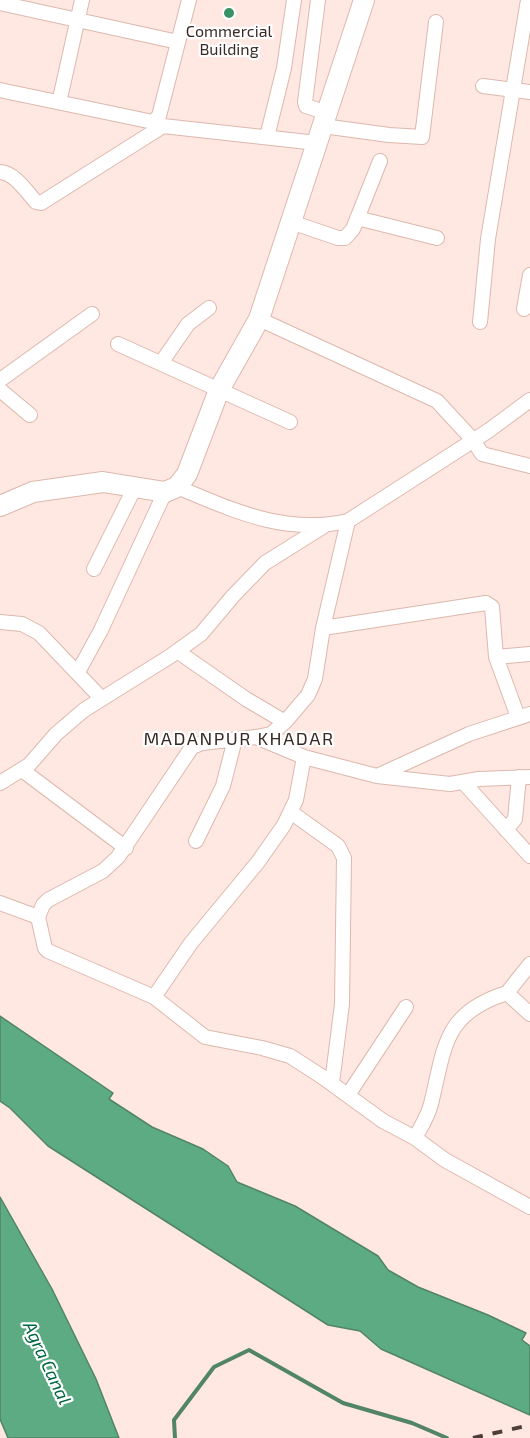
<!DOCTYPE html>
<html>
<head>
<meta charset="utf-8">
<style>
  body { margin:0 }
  canvas { display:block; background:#ffe8e1 }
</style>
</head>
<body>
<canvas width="530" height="1438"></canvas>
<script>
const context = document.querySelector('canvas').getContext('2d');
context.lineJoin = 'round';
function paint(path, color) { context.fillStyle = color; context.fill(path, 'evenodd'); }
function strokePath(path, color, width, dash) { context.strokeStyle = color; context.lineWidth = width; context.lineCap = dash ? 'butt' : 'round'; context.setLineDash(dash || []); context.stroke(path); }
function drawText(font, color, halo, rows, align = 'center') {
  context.font = font + ' "Exo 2",sans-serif'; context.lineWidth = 4.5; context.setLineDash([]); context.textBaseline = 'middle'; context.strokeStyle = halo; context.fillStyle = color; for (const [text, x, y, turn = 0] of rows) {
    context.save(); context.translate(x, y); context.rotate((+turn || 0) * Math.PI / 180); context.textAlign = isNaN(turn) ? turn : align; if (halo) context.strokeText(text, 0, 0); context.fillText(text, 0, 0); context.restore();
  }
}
const water = new Path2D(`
  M 0,1016 L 113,1093 L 109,1099 L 152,1127 L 203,1149 L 228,1166 L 237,1182 L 295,1206 L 378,1256 L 388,1270 L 418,1287 L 488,1315 L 526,1333 L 522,1340 L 530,1346 L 530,1415 L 381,1349 L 360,1331 L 328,1325 L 48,1146 L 10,1108 L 0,1101 Z
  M 0,1197 L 52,1289 L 96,1379 L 119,1438 L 8,1438 L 0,1419 Z`);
const stream = new Path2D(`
  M 175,1438 L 174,1420 L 214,1367 L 249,1350 L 343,1403 L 412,1423 L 447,1438`);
const street = new Path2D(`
  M 318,0 L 305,102 L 306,106 L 327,113
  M 0,3 L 178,42
  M 483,86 L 530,92
  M 0,90 L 153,122 L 159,116 L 189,0
  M 61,94 L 82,0
  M 323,126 L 389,135 L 422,137 L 436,22
  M 267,137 L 284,68 L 294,0
  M 0,172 C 15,173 26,191 36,202 L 41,203 L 163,126 L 317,143
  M 357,218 L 437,238
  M 291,222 L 338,238 L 345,238 L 353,229 L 380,161
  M 524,309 L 530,275
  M 259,319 L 437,401 L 473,440 L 482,454 L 530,466
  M 480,322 L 488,239 L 528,0
  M 118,344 L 290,422
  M 161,363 L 188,324 L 209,308
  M 0,380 L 92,314
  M 0,390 L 30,415
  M 177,487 C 235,511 284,535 348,521 L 488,431 L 530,400
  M 94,569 L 135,487
  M 0,622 L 22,624 L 39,633 L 102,699
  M 323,628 L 486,603 L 492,607 L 496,657
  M 177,651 L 246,699 L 285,722
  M 78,672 L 101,630 L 165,492
  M 518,717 L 496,657 L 530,654
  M 256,737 L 304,757 L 377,776 L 450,784 L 479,779 L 530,777
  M 22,770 L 126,848
  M 379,775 L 469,734 L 530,714
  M 0,783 L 29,765 L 56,734 L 84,710 L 169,657 L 201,634 L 233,596 L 265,563 L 324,526
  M 464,783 L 530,856
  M 292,813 L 338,846 L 344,858 L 342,1004 L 332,1083
  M 506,830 L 515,819 L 519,777
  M 196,841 L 223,786 L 235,739
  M 0,903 L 38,917 L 45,948 L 48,951 L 154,997 L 205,1037 L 262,1048 L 290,1056 L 321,1076 L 383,1121 L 415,1138 L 445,1160 L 530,1207
  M 38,917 L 43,905 L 48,900 L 103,871 L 118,857 L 192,747 L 202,743 L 256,737 L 271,734 L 285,722 L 308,695 L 315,679 L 323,628 L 348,521
  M 507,993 L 530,964
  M 154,997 L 191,943 L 258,862 L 284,825 L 296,800 L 304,757
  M 348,1095 L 406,1007
  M 415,1138 C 421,1127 428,1116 431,1104 C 445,1047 443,1013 507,993 L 530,1014`);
const secondary = new Path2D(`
  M 0,506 L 33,492 L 103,482 L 165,492 L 177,487 L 187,474 L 219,390 L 259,319 L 364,0`);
const rail = new Path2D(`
  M 473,1438 L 530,1425`);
const markers = [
  [229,13,6,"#389268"]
];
const poiNames = [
  ["Commercial",229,32],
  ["Building",229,50]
];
const neighbourhoodNames = [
  ["MADANPUR KHADAR",239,739]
];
const waterNames = [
  ["Agra Canal",47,1363,65]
];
paint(water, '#5dab83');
strokePath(water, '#528467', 1.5);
strokePath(stream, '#528467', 4);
strokePath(street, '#ddb8ad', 16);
strokePath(secondary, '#ddb8ad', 22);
strokePath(street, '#fff', 14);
strokePath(secondary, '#fff', 20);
strokePath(rail, '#4d3e39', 4, [10, 10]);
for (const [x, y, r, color] of markers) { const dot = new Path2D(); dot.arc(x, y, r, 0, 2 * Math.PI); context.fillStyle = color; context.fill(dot); strokePath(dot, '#fff', 2); }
drawText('16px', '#392a26', '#fff', poiNames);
context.letterSpacing = '1.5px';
drawText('18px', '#392a26', '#fff', neighbourhoodNames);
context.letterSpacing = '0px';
drawText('italic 18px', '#006640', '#fff', waterNames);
</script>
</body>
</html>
